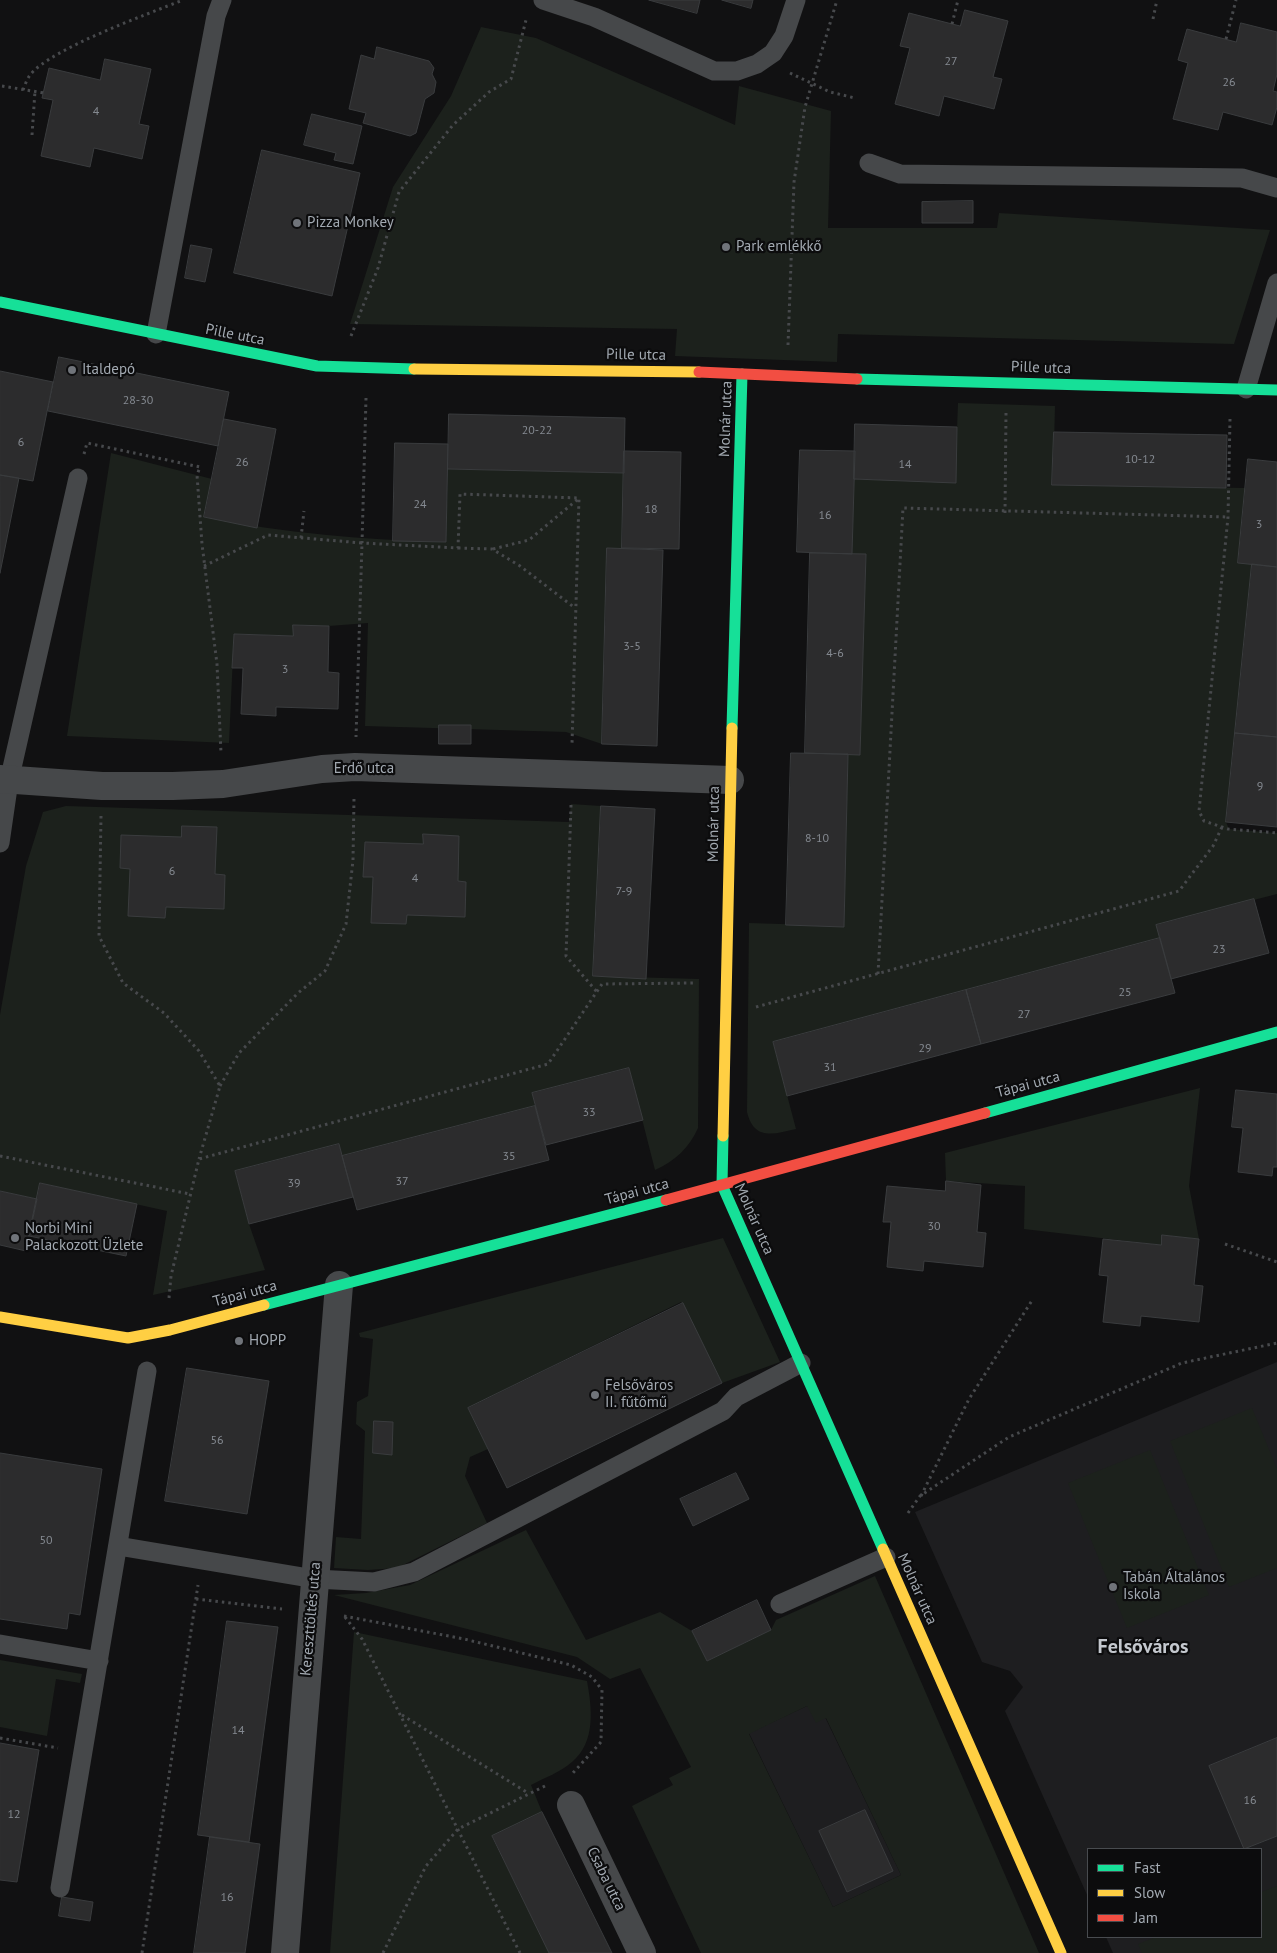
<!DOCTYPE html>
<html>
<head>
<meta charset="utf-8">
<style>
  body { margin:0 }
  #map { position:relative; width:1277px; height:1953px; overflow:hidden; background:#111112; font-family:"PT Sans",sans-serif }
  canvas { display:block }
  .legend { position:absolute; left:1087px; top:1848px; width:175px; height:90px; box-sizing:border-box; background:#0c0c0d; border:1px solid #484b4f; margin:0; padding:6px 9px; list-style:none; font-size:15px; color:#a3aab2 }
  .legend li { display:flex; align-items:center; gap:10px; height:25px }
  .legend b { width:25px; border:1px solid #484b4f }
</style>
</head>
<body>
<div id="map">
<canvas width="1277" height="1953"></canvas>
<ul class="legend">
<li><b style="height:6px;background:#16e098"></b>Fast</li>
<li><b style="height:6px;background:#ffcf43"></b>Slow</li>
<li><b style="height:6px;background:#f24e42"></b>Jam</li>
</ul>
</div>
<script>
const context = document.querySelector('canvas').getContext('2d');
context.lineJoin = 'round';
function paint(path, color) { context.fillStyle = color; context.fill(path, 'evenodd'); }
function strokePath(path, color, width, dash) { context.strokeStyle = color; context.lineWidth = width; context.lineCap = dash ? 'butt' : 'round'; context.setLineDash(dash || []); context.stroke(path); }
function drawText(font, color, halo, rows, align = 'center') {
  context.font = font + ' "PT Sans",sans-serif'; context.lineWidth = 4.5; context.setLineDash([]); context.textBaseline = 'middle'; context.strokeStyle = halo; context.fillStyle = color; for (const [text, x, y, turn = 0] of rows) {
    context.save(); context.translate(x, y); context.rotate((+turn || 0) * Math.PI / 180); context.textAlign = isNaN(turn) ? turn : align; if (halo) context.strokeText(text, 0, 0); context.fillText(text, 0, 0); context.restore();
  }
}
const built = new Path2D(`
  M 1277,1362 L 1277,1953 L 1113,1953 L 1106,1937 L 1261,1937 L 1261,1849 L 1088,1849 L 1088,1897 L 1005,1711 L 1023,1687 L 1010,1671 L 982,1662 L 915,1512 Z
  M 807,1706 L 825,1717 L 901,1875 L 833,1907 L 749,1733 Z`);
const green = new Path2D(`
  M 481,27 L 536,38 L 735,125 L 739,86 L 831,111 L 828,228 L 997,228 L 999,213 L 1270,230 L 1234,344 L 838,334 L 837,362 L 675,356 L 677,329 L 350,324 L 393,187 L 451,96 Z
  M 958,403 L 1055,406 L 1053,485 L 1245,488 L 1238,562 L 1252,564 L 1226,822 L 1229,829 L 1277,833 L 1277,894 L 1157,925 L 1160,938 L 773,1042 L 796,1129 C 774,1134 754,1141 747,1112 L 749,923 L 844,926 L 848,754 L 860,754 L 866,555 L 852,554 L 854,479 L 955,482 Z
  M 111,453 L 212,479 L 204,517 C 284,533 365,540 446,542 L 448,469 L 624,473 L 622,548 L 607,548 L 602,744 L 566,732 L 365,726 L 368,623 L 329,626 L 294,625 L 293,636 L 234,634 L 229,743 L 67,736 Z
  M 571,804 L 601,806 L 593,976 L 699,979 L 698,1128 C 689,1148 675,1161 655,1170 L 629,1068 L 532,1093 L 535,1106 L 342,1156 L 339,1144 L 235,1171 L 249,1224 L 265,1270 L 153,1295 L 167,1211 L 40,1183 L 37,1199 L 0,1191 L 0,1015 L 26,866 L 43,812 L 66,806 L 569,822 Z
  M 1200,1088 L 1189,1186 L 1199,1239 L 1162,1235 L 1161,1245 L 1024,1229 L 1025,1186 L 946,1181 L 945,1153 Z
  M 723,1238 L 780,1362 L 722,1383 L 681,1302 L 468,1408 L 488,1449 L 470,1457 L 465,1476 L 487,1523 L 397,1568 L 368,1570 L 334,1568 L 336,1537 L 361,1539 L 365,1431 L 356,1424 L 357,1402 L 368,1396 L 373,1339 L 360,1337 L 359,1333 Z
  M 1252,1408 L 1277,1469 L 1277,1568 L 1229,1587 L 1170,1441 Z
  M 1150,1450 L 1209,1595 L 1127,1628 L 1068,1483 Z
  M 526,1530 L 586,1640 L 660,1612 L 692,1631 L 707,1661 L 771,1630 L 776,1620 L 875,1576 L 1039,1953 L 701,1953 L 632,1806 L 673,1785 L 669,1778 L 691,1767 L 640,1668 L 610,1679 L 577,1657 L 334,1595 L 366,1593 L 410,1585 ZM 807,1706 L 816,1723 L 826,1718 L 901,1875 L 833,1907 L 749,1734 Z
  M 354,1632 L 587,1681 C 592,1708 596,1742 572,1762 C 561,1772 544,1778 531,1785 L 542,1812 L 492,1837 L 550,1953 L 330,1953 Z
  M 0,1660 L 82,1674 L 80,1683 L 56,1679 L 47,1736 L 0,1727 Z
  M 1277,1886 L 1277,1953 L 1142,1953 L 1138,1944 L 1156,1937 L 1261,1937 L 1261,1892 Z`);
const building = new Path2D(`
  M 649,0 L 700,0 L 697,13 Z
  M 722,0 L 753,0 L 751,8 Z
  M 965,10 L 1008,21 L 993,77 L 1002,79 L 994,109 L 944,96 L 939,116 L 895,104 L 910,48 L 900,46 L 909,13 L 960,26 Z
  M 1241,23 L 1277,32 L 1277,74 L 1273,91 L 1277,92 L 1277,107 L 1272,125 L 1223,112 L 1218,130 L 1173,119 L 1188,63 L 1178,60 L 1187,29 L 1236,42 Z
  M 377,47 L 429,61 L 434,68 L 432,74 L 436,82 L 434,93 L 425,99 L 416,133 L 410,136 L 363,123 L 366,113 L 349,109 L 361,55 L 374,59 Z
  M 105,59 L 151,69 L 139,124 L 149,126 L 142,159 L 94,148 L 90,167 L 41,156 L 53,100 L 42,98 L 49,68 L 100,80 Z
  M 312,114 L 362,126 L 353,164 L 334,160 L 336,153 L 304,145 Z
  M 262,150 L 360,173 L 332,296 L 234,273 Z
  M 973,201 L 973,223 L 922,223 L 922,202 Z
  M 191,245 L 212,249 L 205,282 L 185,278 Z
  M 59,357 L 229,392 L 218,446 L 48,411 Z
  M 0,371 L 53,382 L 33,481 L 0,475 Z
  M 449,414 L 625,418 L 624,473 L 448,469 Z
  M 224,419 L 276,429 L 257,528 L 204,517 Z
  M 855,424 L 957,427 L 956,483 L 854,479 Z
  M 1054,432 L 1227,435 L 1226,488 L 1052,485 Z
  M 395,443 L 448,444 L 446,542 L 393,541 Z
  M 800,450 L 855,451 L 852,554 L 797,552 Z
  M 624,451 L 681,452 L 679,549 L 622,548 Z
  M 1248,459 L 1277,462 L 1277,567 L 1238,563 Z
  M 0,475 L 19,478 L 0,573 Z
  M 607,548 L 663,550 L 657,746 L 602,744 Z
  M 810,553 L 866,554 L 860,755 L 805,753 Z
  M 1252,564 L 1277,567 L 1277,737 L 1235,733 Z
  M 293,625 L 329,626 L 328,672 L 339,673 L 338,709 L 276,707 L 276,716 L 241,714 L 243,668 L 232,668 L 234,634 L 293,636 Z
  M 439,725 L 471,725 L 471,744 L 439,744 Z
  M 1235,733 L 1277,737 L 1277,827 L 1226,822 Z
  M 791,753 L 848,754 L 844,927 L 786,925 Z
  M 601,806 L 655,809 L 646,979 L 593,976 Z
  M 182,826 L 217,827 L 215,874 L 225,875 L 224,909 L 166,907 L 165,918 L 128,916 L 130,869 L 120,868 L 121,835 L 181,837 Z
  M 423,834 L 459,836 L 458,881 L 466,882 L 465,917 L 407,915 L 406,924 L 371,923 L 373,877 L 363,877 L 365,842 L 423,844 Z
  M 1254,899 L 1269,953 L 1171,979 L 1156,925 Z
  M 1160,938 L 1175,993 L 981,1044 L 966,990 Z
  M 966,990 L 981,1044 L 787,1096 L 773,1042 Z
  M 629,1068 L 643,1120 L 546,1145 L 532,1093 Z
  M 1236,1090 L 1277,1094 L 1277,1167 L 1273,1167 L 1272,1176 L 1238,1172 L 1243,1128 L 1232,1127 Z
  M 535,1106 L 549,1160 L 357,1210 L 342,1156 Z
  M 339,1144 L 353,1197 L 249,1224 L 235,1171 Z
  M 946,1181 L 981,1185 L 977,1232 L 986,1233 L 983,1267 L 924,1261 L 923,1271 L 887,1267 L 891,1222 L 883,1222 L 887,1186 L 945,1191 Z
  M 40,1183 L 137,1204 L 126,1256 L 29,1236 Z
  M 0,1191 L 37,1199 L 26,1251 L 0,1245 Z
  M 1162,1235 L 1199,1239 L 1194,1285 L 1203,1286 L 1199,1322 L 1141,1316 L 1140,1326 L 1103,1322 L 1108,1276 L 1099,1275 L 1103,1239 L 1161,1245 Z
  M 683,1303 L 722,1383 L 507,1488 L 468,1408 Z
  M 187,1368 L 269,1381 L 247,1514 L 165,1501 Z
  M 374,1421 L 393,1422 L 392,1455 L 373,1453 Z
  M 0,1453 L 102,1469 L 80,1615 L 69,1613 L 67,1629 L 0,1619 Z
  M 736,1473 L 749,1499 L 693,1526 L 680,1499 Z
  M 757,1600 L 771,1630 L 707,1661 L 692,1631 Z
  M 227,1621 L 278,1627 L 249,1842 L 198,1835 Z
  M 1277,1738 L 1277,1836 L 1244,1849 L 1209,1766 Z
  M 0,1743 L 39,1750 L 17,1882 L 0,1880 Z
  M 865,1810 L 893,1871 L 847,1892 L 819,1831 Z
  M 542,1812 L 612,1953 L 549,1953 L 492,1836 Z
  M 210,1837 L 260,1844 L 245,1953 L 194,1953 Z
  M 62,1897 L 93,1902 L 90,1921 L 59,1916 Z`);
const path = new Path2D(`
  M 1153,19 L 1157,0
  M 952,24 L 958,0
  M 1226,39 L 1236,0
  M 790,73 L 830,92 L 855,98
  M 2,86 L 44,93
  M 23,90 C 25,85 27,79 30,75 C 50,49 148,14 183,0
  M 32,135 L 35,91
  M 351,336 L 378,268 L 399,192 L 453,125 L 489,92 L 511,79 L 526,20
  M 788,345 L 794,182 L 805,107 L 837,0
  M 366,398 L 362,543 L 458,548 L 460,494 L 579,498 L 572,744
  M 1230,419 L 1228,517 L 1199,811 L 1204,821 L 1228,829 L 1277,833
  M 84,454 L 87,443 L 200,467 L 197,475 L 202,544 L 217,664 L 221,753
  M 1005,513 L 1006,413
  M 301,538 L 304,511
  M 458,548 L 492,549 L 520,566 L 575,608
  M 493,549 L 529,540 L 578,499
  M 204,566 L 268,535 L 362,543 L 356,737
  M 571,805 L 566,956 L 597,992
  M 101,816 L 99,936 L 123,983 L 164,1013 L 199,1051 L 220,1086 L 199,1159
  M 878,974 L 903,508 L 1228,517
  M 756,1007 L 1179,891 L 1213,846 L 1222,827
  M 220,1086 L 239,1053 L 298,993 L 325,971 L 346,924 L 353,860 L 354,798
  M 0,1156 L 190,1194
  M 1225,1244 L 1277,1262
  M 169,1298 L 171,1276 L 199,1159 L 548,1064 L 602,984 L 695,983
  M 921,1496 L 969,1399 L 1033,1299
  M 908,1513 L 920,1496 L 1009,1437 L 1182,1363 L 1277,1343
  M 196,1599 L 282,1609
  M 344,1616 L 464,1639 L 571,1665 L 592,1677 L 602,1690 L 601,1742 L 572,1774
  M 345,1617 L 362,1639 L 520,1953
  M 402,1715 L 528,1793
  M 0,1738 L 58,1748
  M 142,1953 L 198,1585
  M 383,1953 L 426,1866 L 458,1829 L 545,1786`);
const lane = new Path2D(`
  M 543,0 L 594,17 L 714,71 L 737,71 L 757,64 L 773,53 L 784,36 L 796,0
  M 869,163 L 900,174 L 1242,178 L 1277,188
  M 156,334 L 216,16 L 222,0
  M 1246,389 L 1277,283
  M 0,843 L 9,781 L 78,478
  M 118,1546 L 315,1579 L 374,1582 L 414,1572 L 723,1411 L 736,1397 L 801,1363
  M 780,1604 L 886,1557
  M 0,1644 L 99,1661
  M 60,1888 L 147,1371`);
const street = new Path2D(`
  M 0,779 L 102,786 L 173,786 L 223,784 L 322,769 L 355,767 L 730,780
  M 571,1805 L 642,1953
  M 285,1953 L 339,1285`);
const fast = new Path2D(`
  M 0,302 L 317,366 L 414,369
  M 857,379 L 1277,390
  M 732,728 L 742,374
  M 985,1113 L 1277,1032
  M 723,1136 L 722,1185 L 883,1549
  M 264,1305 L 666,1200`);
const slow = new Path2D(`
  M 414,369 L 699,372
  M 723,1136 L 732,728
  M 0,1317 L 128,1338 L 170,1330 L 264,1305
  M 883,1549 L 1061,1953`);
const jam = new Path2D(`
  M 699,372 L 857,379
  M 666,1200 L 985,1113`);
const markers = [
  [297,223,5,"#70747a"],
  [726,247,5,"#70747a"],
  [72,370,5,"#70747a"],
  [15,1238,5,"#70747a"],
  [239,1341,5,"#70747a"],
  [595,1395,5,"#70747a"],
  [1113,1587,5,"#70747a"]
];
const numberNames = [
  ["27",951,62],
  ["26",1229,83],
  ["4",96,112],
  ["28-30",138,401],
  ["20-22",537,431],
  ["6",21,443],
  ["10-12",1140,460],
  ["26",242,463],
  ["14",905,465],
  ["24",420,505],
  ["18",651,510],
  ["16",825,516],
  ["3",1259,525],
  ["3-5",632,647],
  ["4-6",835,654],
  ["3",285,670],
  ["9",1260,787],
  ["8-10",817,839],
  ["6",172,872],
  ["4",415,879],
  ["7-9",624,892],
  ["23",1219,950],
  ["25",1125,993],
  ["27",1024,1015],
  ["29",925,1049],
  ["31",830,1068],
  ["33",589,1113],
  ["35",509,1157],
  ["37",402,1182],
  ["39",294,1184],
  ["30",934,1227],
  ["56",217,1441],
  ["50",46,1541],
  ["14",238,1731],
  ["16",1250,1801],
  ["12",14,1815],
  ["16",227,1898]
];
const poiNames = [
  ["Pizza Monkey",307,223],
  ["Park emlékkő",736,247],
  ["Italdepó",82,370],
  ["Norbi Mini",25,1229],
  ["Palackozott Üzlete",25,1246],
  ["HOPP",249,1341],
  ["Felsőváros",605,1386],
  ["II. fűtőmű",605,1403],
  ["Tabán Általános",1123,1578],
  ["Iskola",1123,1595]
];
const streetNames = [
  ["Pille utca",235,335,11],
  ["Pille utca",636,355,1],
  ["Pille utca",1041,368,2],
  ["Molnár utca",726,419,-88],
  ["Erdő utca",364,769],
  ["Molnár utca",714,824,-89],
  ["Tápai utca",1028,1085,-15],
  ["Tápai utca",637,1192,-15],
  ["Molnár utca",754,1219,66],
  ["Tápai utca",245,1294,-15],
  ["Molnár utca",917,1589,66],
  ["Kereszttöltés utca",311,1619,-85],
  ["Csaba utca",606,1879,64]
];
const districtNames = [
  ["Felsőváros",1143,1647]
];
paint(built, '#1e1e20');
paint(green, '#1c211c');
paint(building, '#2c2c2d');
strokePath(building, '#3a3c3e', 1);
strokePath(path, '#47494c', 3, [2.5, 4]);
strokePath(lane, '#46484a', 19);
strokePath(street, '#46484a', 28);
strokePath(fast, '#16e098', 11);
strokePath(slow, '#ffcf43', 11);
strokePath(jam, '#f24e42', 11);
for (const [x, y, r, color] of markers) { const dot = new Path2D(); dot.arc(x, y, r, 0, 2 * Math.PI); context.fillStyle = color; context.fill(dot); strokePath(dot, '#0c0c0d', 2); }
drawText('12px', '#858a91', null, numberNames);
drawText('15px', '#a3aab2', '#0c0c0d', poiNames, 'left');
drawText('15px', '#a3aab2', '#0c0c0d', streetNames);
drawText('bold 20px', '#c4c8ce', '#0c0c0d', districtNames);
</script>
</body>
</html>
